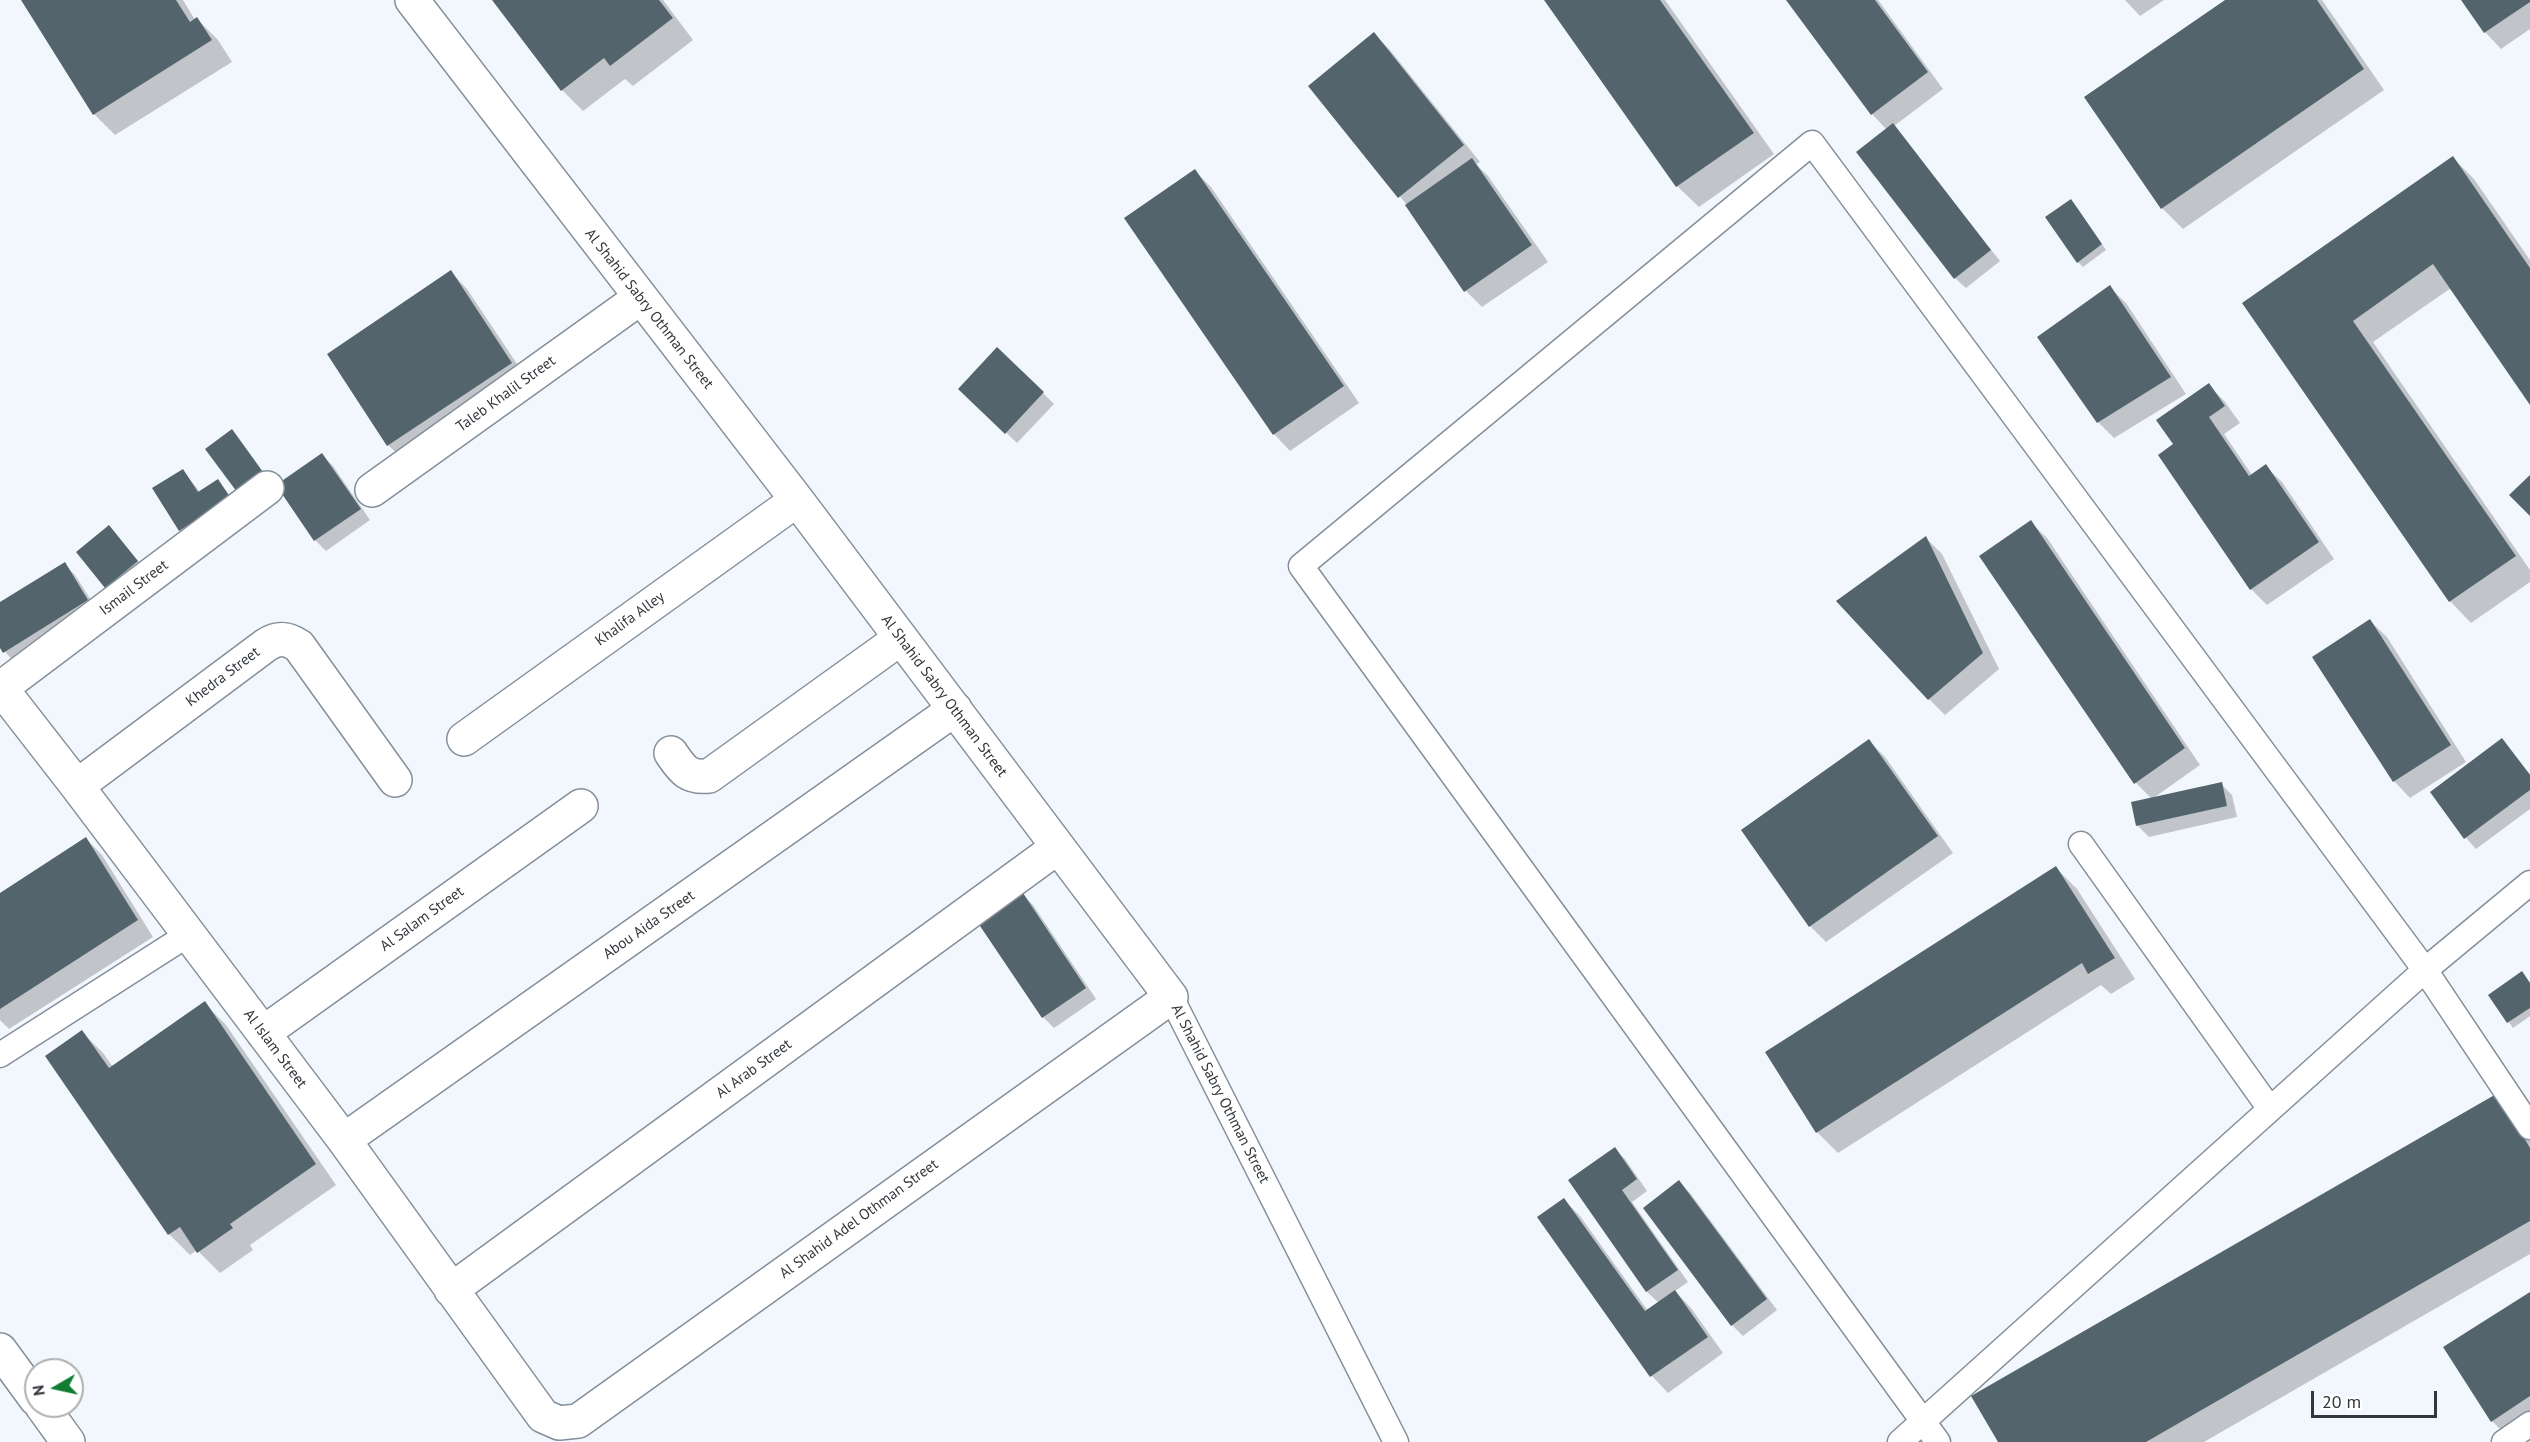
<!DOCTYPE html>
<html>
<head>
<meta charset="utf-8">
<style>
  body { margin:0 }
  #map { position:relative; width:2530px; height:1442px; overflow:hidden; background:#f2f7fd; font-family:"PT Sans",sans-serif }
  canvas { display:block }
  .north { position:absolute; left:24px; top:1358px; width:60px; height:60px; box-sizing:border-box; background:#fff; border:2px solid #adafb1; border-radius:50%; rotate:261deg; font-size:16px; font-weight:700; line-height:24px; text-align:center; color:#32373c }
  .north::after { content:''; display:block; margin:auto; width:21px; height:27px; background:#107d32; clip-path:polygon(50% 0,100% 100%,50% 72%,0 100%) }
  .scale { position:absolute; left:2311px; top:1391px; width:126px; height:27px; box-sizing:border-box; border:3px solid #32373c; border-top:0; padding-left:8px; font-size:18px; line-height:21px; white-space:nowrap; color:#32373c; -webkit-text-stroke:4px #fff; paint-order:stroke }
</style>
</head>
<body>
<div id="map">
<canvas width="2530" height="1442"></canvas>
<div class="north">N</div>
<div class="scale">20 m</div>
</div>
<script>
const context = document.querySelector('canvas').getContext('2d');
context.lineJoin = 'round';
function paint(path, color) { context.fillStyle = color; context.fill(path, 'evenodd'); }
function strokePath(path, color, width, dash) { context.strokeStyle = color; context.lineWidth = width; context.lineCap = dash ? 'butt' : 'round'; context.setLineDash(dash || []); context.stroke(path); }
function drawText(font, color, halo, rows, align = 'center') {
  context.font = font + ' "PT Sans",sans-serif'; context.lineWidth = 6; context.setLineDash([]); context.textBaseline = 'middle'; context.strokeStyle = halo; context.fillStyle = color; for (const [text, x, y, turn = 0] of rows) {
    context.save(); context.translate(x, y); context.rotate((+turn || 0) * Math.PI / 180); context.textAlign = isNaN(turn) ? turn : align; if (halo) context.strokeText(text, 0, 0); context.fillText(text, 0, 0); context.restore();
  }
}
const shadow = new Path2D(`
  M 23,0 L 183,0 L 195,20 L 197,19 L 218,40 L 232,62 L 115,135 L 94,114 Z
  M 494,0 L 663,0 L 693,40 L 633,86 L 625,79 L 583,111 L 562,90 Z
  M 1546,0 L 1665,0 L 1774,154 L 1699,207 L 1677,186 Z
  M 1788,0 L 1878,0 L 1943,89 L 1894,126 L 2000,261 L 1966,288 L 1955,278 L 1887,130 L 1872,114 Z
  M 2125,0 L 2164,0 L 2140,16 Z
  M 2227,0 L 2322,0 L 2384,90 L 2183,229 L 2162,208 L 2086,98 Z
  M 2463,0 L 2530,0 L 2530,29 L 2501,49 L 2485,32 Z
  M 1374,34 L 1390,50 L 1480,162 L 1476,164 L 1488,176 L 1548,262 L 1482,307 L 1466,291 L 1407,205 L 1310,86 Z
  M 2453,158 L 2474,179 L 2530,260 L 2530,402 L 2451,288 L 2373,342 L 2530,570 L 2530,582 L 2471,623 L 2450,601 L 2244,303 Z
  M 1195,171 L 1211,187 L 1359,403 L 1290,451 L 1274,434 L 1126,219 Z
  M 2076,206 L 2106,250 L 2083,267 L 2078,262 Z
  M 451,272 L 467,289 L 527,379 L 405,461 L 388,445 L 329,354 Z
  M 2109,287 L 2126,303 L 2186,394 L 2114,438 L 2098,422 Z
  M 998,349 L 1054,404 L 1017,443 L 960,389 Z
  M 2209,385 L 2225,402 L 2240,423 L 2224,434 L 2252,475 L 2265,466 L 2282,482 L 2334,559 L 2267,605 L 2251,589 L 2175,445 Z
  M 322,455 L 333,466 L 370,520 L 326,551 L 315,540 Z
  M 183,471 L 200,492 L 218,481 L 240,508 L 191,541 L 180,530 Z
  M 2030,522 L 2047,538 L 2200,765 L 2152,799 L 2136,783 Z
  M 109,527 L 148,573 L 117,598 L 78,553 Z
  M 1926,538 L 1942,554 L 1999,669 L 1945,715 L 1929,699 Z
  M 64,564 L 75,575 L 98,611 L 15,663 L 0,646 L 0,604 Z
  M 2370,621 L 2387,637 L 2466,762 L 2410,798 L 2394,781 Z
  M 2502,740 L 2530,774 L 2530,809 L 2476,849 L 2466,838 Z
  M 1869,741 L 1885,757 L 1953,853 L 1826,942 L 1810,926 Z
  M 2221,784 L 2232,795 L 2237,817 L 2149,837 L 2138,826 L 2133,804 Z
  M 86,839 L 102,855 L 153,937 L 9,1029 L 0,1020 L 0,894 Z
  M 2056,868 L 2077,889 L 2135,979 L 2111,994 L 2101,985 L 1838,1153 L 1817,1132 Z
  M 1022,894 L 1033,905 L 1096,999 L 1054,1028 L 1043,1017 Z
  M 2522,973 L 2530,983 L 2530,1016 L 2513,1028 L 2490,995 Z
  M 204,1003 L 226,1025 L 336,1185 L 250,1245 L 253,1250 L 220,1273 L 197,1250 L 190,1255 L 169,1234 L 82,1032 L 103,1053 L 113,1067 Z
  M 2498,1095 L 2530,1135 L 2530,1254 L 2204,1442 L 1999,1442 Z
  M 1614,1149 L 1625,1159 L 1647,1191 L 1632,1202 L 1688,1282 L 1675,1291 L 1691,1308 L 1723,1353 L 1668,1393 L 1652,1376 L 1539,1217 L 1564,1200 L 1580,1216 L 1648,1311 L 1659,1303 L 1647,1292 L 1570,1180 Z
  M 1679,1182 L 1690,1193 L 1777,1310 L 1743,1336 L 1732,1325 Z
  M 2530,1293 L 2530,1423 L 2508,1437 L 2492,1421 Z`);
const building = new Path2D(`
  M 21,0 L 176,0 L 190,22 L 197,17 L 212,40 L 93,115 Z
  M 492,0 L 659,0 L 673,18 L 610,66 L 604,58 L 561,91 Z
  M 1544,0 L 1660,0 L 1754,133 L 1676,187 Z
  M 1786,0 L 1875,0 L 1928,72 L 1871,115 Z
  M 2225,0 L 2317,0 L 2364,69 L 2161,209 L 2084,97 Z
  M 2461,0 L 2530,0 L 2530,2 L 2484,33 Z
  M 1374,32 L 1464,145 L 1398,198 L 1308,86 Z
  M 1893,123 L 1991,250 L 1954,279 L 1856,152 Z
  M 2453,156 L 2530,268 L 2530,405 L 2433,264 L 2353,321 L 2516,556 L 2449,602 L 2242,303 Z
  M 1472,158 L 1532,245 L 1464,292 L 1405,205 Z
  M 1195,169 L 1344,386 L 1273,435 L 1124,218 Z
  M 2071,199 L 2102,244 L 2077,263 L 2045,217 Z
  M 451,270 L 512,363 L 387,446 L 327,354 Z
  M 2110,285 L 2171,377 L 2097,423 L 2037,337 Z
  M 997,347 L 1044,392 L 1005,434 L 958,389 Z
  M 2209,383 L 2225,406 L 2209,417 L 2249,476 L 2266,464 L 2319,542 L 2250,590 L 2158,455 L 2173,444 L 2156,420 Z
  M 232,429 L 263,472 L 237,492 L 205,449 Z
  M 322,453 L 361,509 L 314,541 L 276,485 Z
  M 183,469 L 198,492 L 218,479 L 230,497 L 179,531 L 152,488 Z
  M 2530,475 L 2530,516 L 2509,495 Z
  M 2031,520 L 2185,748 L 2134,784 L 1979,556 Z
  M 109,525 L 138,561 L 105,588 L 76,552 Z
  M 1926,536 L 1983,653 L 1928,700 L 1836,601 Z
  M 65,562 L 88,600 L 3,653 L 0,648 L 0,602 Z
  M 2370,619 L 2451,745 L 2393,782 L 2312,657 Z
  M 2502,738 L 2530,775 L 2530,790 L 2464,839 L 2430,792 Z
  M 1869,739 L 1938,836 L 1809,927 L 1741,830 Z
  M 2222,782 L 2227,806 L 2136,826 L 2131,802 Z
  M 86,837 L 138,920 L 0,1009 L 0,893 Z
  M 2056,866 L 2115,958 L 2088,974 L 2082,963 L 1816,1133 L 1765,1052 Z
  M 1023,893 L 1086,988 L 1042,1018 L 978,923 Z
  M 2522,971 L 2530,983 L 2530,1008 L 2507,1023 L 2488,995 Z
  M 205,1001 L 316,1164 L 230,1224 L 233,1228 L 197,1253 L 180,1227 L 168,1235 L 45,1056 L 82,1030 L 109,1068 Z
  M 2498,1093 L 2530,1148 L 2530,1221 L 2146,1442 L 1998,1442 L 1971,1396 Z
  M 1615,1147 L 1637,1179 L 1622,1190 L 1678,1270 L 1646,1292 L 1568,1180 Z
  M 1679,1180 L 1767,1299 L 1731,1326 L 1643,1208 Z
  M 1564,1198 L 1645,1311 L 1675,1290 L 1708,1337 L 1650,1377 L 1537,1217 Z
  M 2530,1292 L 2530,1396 L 2491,1422 L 2443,1347 Z`);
const service = new Path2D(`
  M 2081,844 L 2270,1109
  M 1171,997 L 1396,1442
  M 0,1055 L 189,934
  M 1900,1442 L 2425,970 L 2530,883
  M 1938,1442 L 1301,566 L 1812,143 L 2425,970 L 2530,1127
  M 2504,1442 L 2530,1424`);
const minor = new Path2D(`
  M 372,490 L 640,298
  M 0,687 L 77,786 L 344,1140 L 543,1416 L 559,1423 L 578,1421 L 1171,997 L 797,500 L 412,0
  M 1,688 L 267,488
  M 464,739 L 797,500
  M 671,753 C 682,769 687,778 709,776 L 901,638
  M 77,786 L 266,645 C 278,637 287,638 299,646 L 395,780
  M 263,1033 L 581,806
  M 344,1140 L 955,709
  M 451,1290 L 1058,847
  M 0,1350 L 36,1399
  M 42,1406 L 68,1442`);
const streetNames = [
  ["Al Shahid Sabry Othman Street",649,309,52],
  ["Taleb Khalil Street",506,394,-36],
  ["Ismail Street",134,588,-37],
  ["Khalifa Alley",630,619,-36],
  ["Khedra Street",223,677,-37],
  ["Al Shahid Sabry Othman Street",944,696,53],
  ["Al Salam Street",422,919,-36],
  ["Abou Aida Street",649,925,-35],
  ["Al Islam Street",275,1049,53],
  ["Al Arab Street",754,1069,-36],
  ["Al Shahid Sabry Othman Street",1220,1094,63],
  ["Al Shahid Adel Othman Street",859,1219,-36]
];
paint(shadow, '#0003');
paint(building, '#54646c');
strokePath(service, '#838f9b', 27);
strokePath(minor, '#838f9b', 36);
strokePath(service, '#fff', 24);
strokePath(minor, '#fff', 33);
drawText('15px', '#32373c', '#fff', streetNames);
</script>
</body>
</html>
